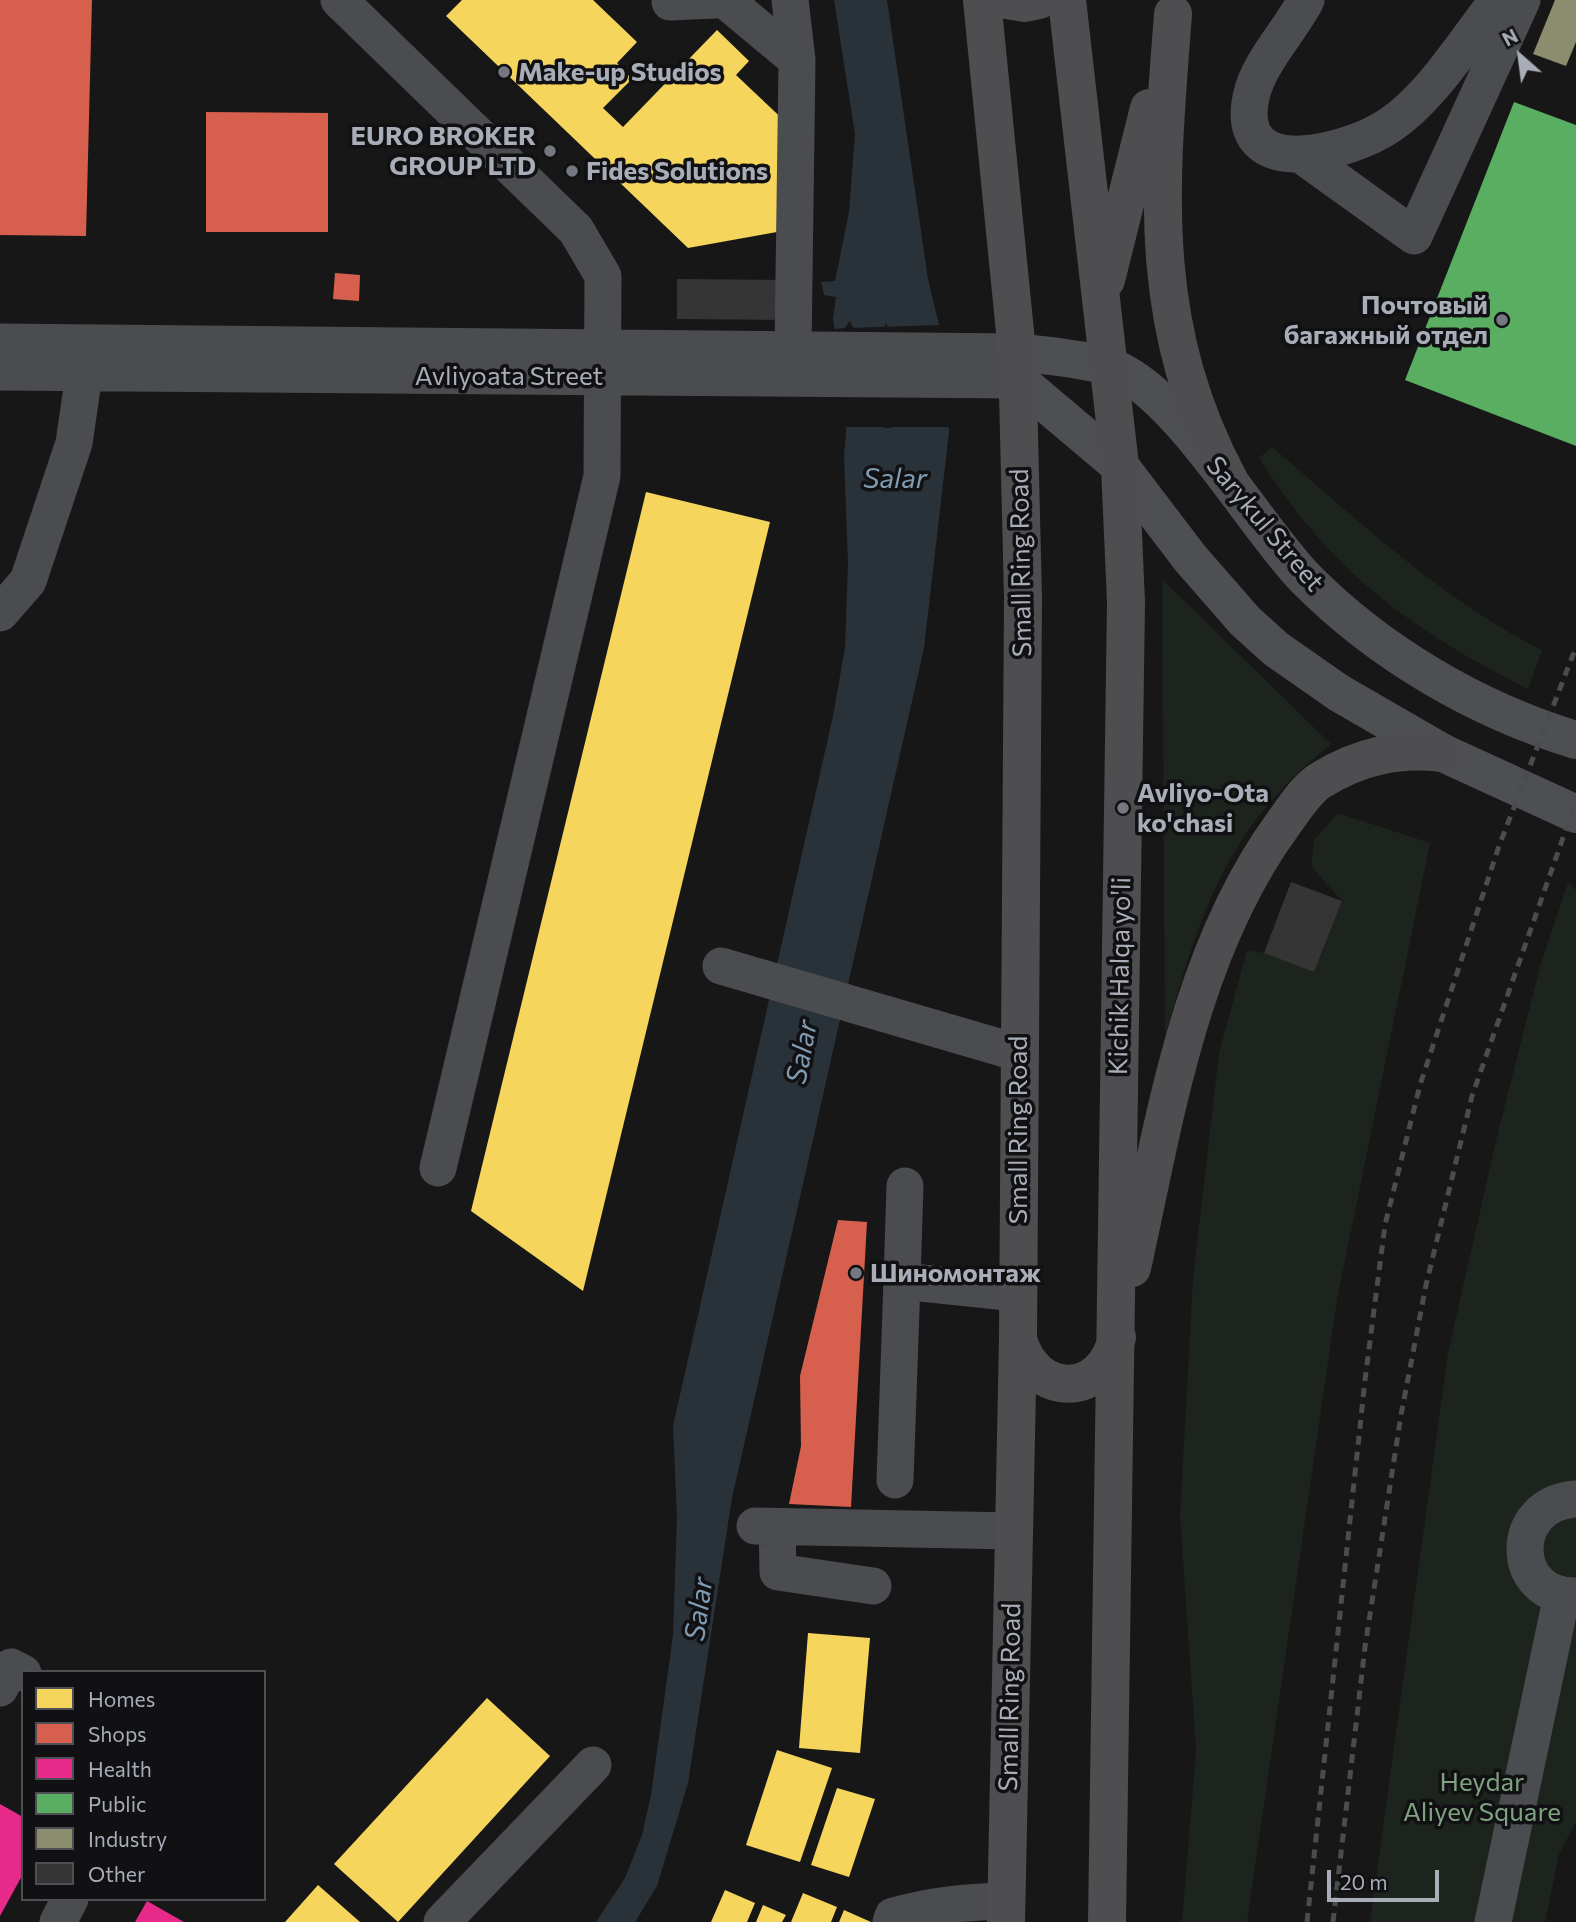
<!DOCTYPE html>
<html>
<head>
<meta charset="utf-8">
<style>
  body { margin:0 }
  #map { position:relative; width:1576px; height:1922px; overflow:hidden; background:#171717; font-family:Commissioner,sans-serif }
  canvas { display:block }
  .legend { position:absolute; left:21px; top:1670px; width:245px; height:231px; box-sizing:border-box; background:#111113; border:2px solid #4d4f55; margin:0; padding:9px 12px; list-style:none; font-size:21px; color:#a8adb8 }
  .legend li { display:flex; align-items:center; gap:14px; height:35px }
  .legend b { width:35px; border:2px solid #4d4f55 }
  .north { position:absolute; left:1485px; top:21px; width:70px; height:70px; -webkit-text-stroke:5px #111113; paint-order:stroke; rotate:332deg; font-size:19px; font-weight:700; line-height:28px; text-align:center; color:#a8adb8 }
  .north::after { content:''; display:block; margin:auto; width:24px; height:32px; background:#a8adb8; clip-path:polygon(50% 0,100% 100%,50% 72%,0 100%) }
  .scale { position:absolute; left:1327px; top:1870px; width:112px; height:32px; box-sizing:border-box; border:4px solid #a8adb8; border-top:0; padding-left:9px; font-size:21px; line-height:24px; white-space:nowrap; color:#a8adb8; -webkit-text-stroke:5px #111113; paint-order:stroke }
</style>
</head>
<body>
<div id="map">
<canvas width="1576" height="1922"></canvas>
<ul class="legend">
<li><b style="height:19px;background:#f6d55c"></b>Homes</li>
<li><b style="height:19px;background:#d6604d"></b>Shops</li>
<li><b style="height:19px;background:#e7298a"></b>Health</li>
<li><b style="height:19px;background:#5aae61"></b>Public</li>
<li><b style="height:19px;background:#8c8c6e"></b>Industry</li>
<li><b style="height:19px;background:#353536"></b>Other</li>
</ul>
<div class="north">N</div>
<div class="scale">20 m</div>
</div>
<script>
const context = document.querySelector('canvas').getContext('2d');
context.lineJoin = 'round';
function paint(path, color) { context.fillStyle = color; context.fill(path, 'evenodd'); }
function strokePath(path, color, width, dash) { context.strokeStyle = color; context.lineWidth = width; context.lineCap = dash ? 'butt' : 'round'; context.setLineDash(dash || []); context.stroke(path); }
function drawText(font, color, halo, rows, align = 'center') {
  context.font = font + ' Commissioner,sans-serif'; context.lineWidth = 7; context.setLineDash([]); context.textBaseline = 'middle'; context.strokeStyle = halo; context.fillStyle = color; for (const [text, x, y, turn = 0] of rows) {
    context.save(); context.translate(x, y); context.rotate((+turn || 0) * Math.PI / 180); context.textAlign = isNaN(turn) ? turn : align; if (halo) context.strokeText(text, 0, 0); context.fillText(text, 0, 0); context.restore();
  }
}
const green = new Path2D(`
  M 1272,447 C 1357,519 1442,600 1542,650 L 1528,689 C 1409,628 1332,573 1259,458 Z
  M 1162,579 L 1331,744 C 1225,829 1201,911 1165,1037 Z
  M 1338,813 L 1430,843 L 1337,1300 L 1247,1922 L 1182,1922 L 1196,1751 L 1180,1515 L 1193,1278 L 1219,1053 L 1247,950 L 1264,953 L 1314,972 L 1342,901 L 1311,866 L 1314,840 Z
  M 1568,883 L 1576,890 L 1576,1822 L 1559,1854 L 1545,1922 L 1370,1922 L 1448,1353 L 1498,1132 L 1541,963 Z`);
const water = new Path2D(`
  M 834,0 L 887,0 L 928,279 L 939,325 L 949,432 L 924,648 L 732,1498 L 688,1783 L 657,1886 L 635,1922 L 596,1922 L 625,1878 L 642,1835 L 651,1795 L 673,1635 L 677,1518 L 673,1426 L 833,716 L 845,648 L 848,563 L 844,457 L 846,431 L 833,318 L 836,297 L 824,295 L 821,282 L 835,281 L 849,212 L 855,134 ZM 850,321 L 853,328 L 856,426 L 846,426 L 845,328 ZM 886,323 L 889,330 L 891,428 L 884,428 L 883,331 Z`);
const pier = new Path2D(`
  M 939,325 L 952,427 L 842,427 L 831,329 L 849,328 L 850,424 L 853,424 L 849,328 Z`);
const homes = new Path2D(`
  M 462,0 L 593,0 L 637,42 L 617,63 L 632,79 L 603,108 L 623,127 L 717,30 L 749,61 L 736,75 L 791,127 L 788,230 L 688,248 L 446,16 Z
  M 646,492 L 770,522 L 583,1291 L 471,1211 Z
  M 808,1633 L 870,1638 L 860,1753 L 799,1748 Z
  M 487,1698 L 550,1756 L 398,1922 L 334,1864 Z
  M 777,1750 L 832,1768 L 800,1862 L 746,1845 Z
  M 837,1788 L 875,1799 L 849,1877 L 811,1865 Z
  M 318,1885 L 360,1922 L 285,1922 Z
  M 725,1890 L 755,1903 L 747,1922 L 711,1922 Z
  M 803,1893 L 837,1907 L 831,1922 L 791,1922 Z
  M 763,1905 L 786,1915 L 782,1922 L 756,1922 Z
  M 844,1910 L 871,1922 L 839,1922 Z`);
const shops = new Path2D(`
  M 0,0 L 92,0 L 86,236 L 0,235 Z
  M 206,112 L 328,113 L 328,232 L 206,232 Z
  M 335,273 L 360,275 L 359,301 L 333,299 Z
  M 838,1220 L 867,1222 L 851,1507 L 789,1504 L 801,1446 L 800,1376 Z`);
const health = new Path2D(`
  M 0,1804 L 23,1817 L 23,1874 L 0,1916 Z
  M 147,1901 L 184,1922 L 135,1922 Z`);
const public = new Path2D(`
  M 1514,102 L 1576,125 L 1576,446 L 1405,380 Z`);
const industry = new Path2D(`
  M 1555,0 L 1576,0 L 1576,42 L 1566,66 L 1533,54 Z`);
const building = new Path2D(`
  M 677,279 L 790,280 L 789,320 L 677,319 Z
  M 1291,882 L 1342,901 L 1314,972 L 1264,953 Z`);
const minor = new Path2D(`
  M 339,0 L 576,230 L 603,276 L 602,476 L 438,1168
  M 673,0 L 670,2 L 715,0
  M 725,0 L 797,60
  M 790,0 L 797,60 L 793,350
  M 1306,0 C 1290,31 1258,63 1251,97 C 1233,185 1351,152 1390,125 C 1432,97 1466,40 1498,0
  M 1300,154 L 1414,236 L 1522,0
  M 0,342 L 1017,352
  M 0,372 L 1018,380
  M 0,613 L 28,581 L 74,443 L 88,347
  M 721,966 L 1019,1053
  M 902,1281 L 905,1186
  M 895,1480 L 902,1281 L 1017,1293
  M 1576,1499 C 1507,1503 1509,1598 1576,1596
  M 755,1526 L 1013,1531
  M 777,1527 L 778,1572 L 873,1586
  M 0,1688 L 11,1667 L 23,1673
  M 58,1922 L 70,1899
  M 442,1922 L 593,1765
  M 891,1922 L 893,1916 C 934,1905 964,1902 1006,1901
  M 1493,1922 L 1562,1595`);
const major = new Path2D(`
  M 1017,352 C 1046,356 1078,358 1107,366 C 1175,385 1254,526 1305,578 C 1378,652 1476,710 1576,740
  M 1018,380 L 1120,466 L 1190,558 L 1245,621 L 1276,649 L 1339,693 L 1443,753 L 1576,814`);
const highway = new Path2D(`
  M 982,0 L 1017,352 L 1023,598 L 1018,1339 L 1006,1922
  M 1007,0 L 1025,3 L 1039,0
  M 1067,0 L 1120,466 L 1126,602 L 1107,1922
  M 1173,14 C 1160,186 1145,322 1229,480
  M 1106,280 L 1149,108
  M 1132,1268 C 1165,1118 1190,951 1283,824 C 1294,809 1306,789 1321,780 C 1360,756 1398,748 1443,753
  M 1018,1339 C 1034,1399 1104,1399 1117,1337`);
const rail = new Path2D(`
  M 1307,1922 L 1365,1380 L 1385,1225 L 1420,1085 L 1499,846 L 1576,647
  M 1333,1922 L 1365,1647 L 1401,1415 L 1426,1285 L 1472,1096 L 1576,801`);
const markers = [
  [504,72,7,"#757880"],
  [550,151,7,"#757880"],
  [572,171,7,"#757880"],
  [1502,320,7,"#757880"],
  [1123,808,7,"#757880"],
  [856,1273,7,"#757880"]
];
const poiNames = [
  ["Make-up Studios",518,72],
  ["EURO BROKER",536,136,"right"],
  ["GROUP LTD",536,166,"right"],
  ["Fides Solutions",586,171],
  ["Почтовый",1488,305,"right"],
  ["багажный отдел",1488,335,"right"],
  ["Avliyo-Ota",1137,793],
  ["ko'chasi",1137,823],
  ["Шиномонтаж",870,1273]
];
const streetNames = [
  ["Avliyoata Street",509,376],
  ["Sarykul Street",1265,524,50],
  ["Small Ring Road",1021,563,-91],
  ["Kichik Halqa yo'li",1120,976,-89],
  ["Small Ring Road",1018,1130,-90],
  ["Small Ring Road",1010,1697,-89]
];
const parkNames = [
  ["Heydar",1482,1782],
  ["Aliyev Square",1482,1812]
];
const waterNames = [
  ["Salar",895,479],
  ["Salar",802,1052,-79],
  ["Salar",699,1609,-82]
];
paint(green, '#1d241e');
paint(water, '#2a3239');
paint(pier, '#171717');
paint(homes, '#f6d55c');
paint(shops, '#d6604d');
paint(health, '#e7298a');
paint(public, '#5aae61');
paint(industry, '#8c8c6e');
paint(building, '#353536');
strokePath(minor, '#4b4c50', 37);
strokePath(major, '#4d4f52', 38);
strokePath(highway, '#4e4e51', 38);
strokePath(rail, '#4b4c4f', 5, [9, 7]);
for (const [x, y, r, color] of markers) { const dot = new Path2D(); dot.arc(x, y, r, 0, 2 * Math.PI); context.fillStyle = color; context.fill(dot); strokePath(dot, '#111113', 2.5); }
drawText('bold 26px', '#a8adb8', '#111113', poiNames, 'left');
drawText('26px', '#a8adb8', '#111113', streetNames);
drawText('26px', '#7fa381', '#111113', parkNames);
drawText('italic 28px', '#7f9bb3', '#111113', waterNames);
</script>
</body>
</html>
